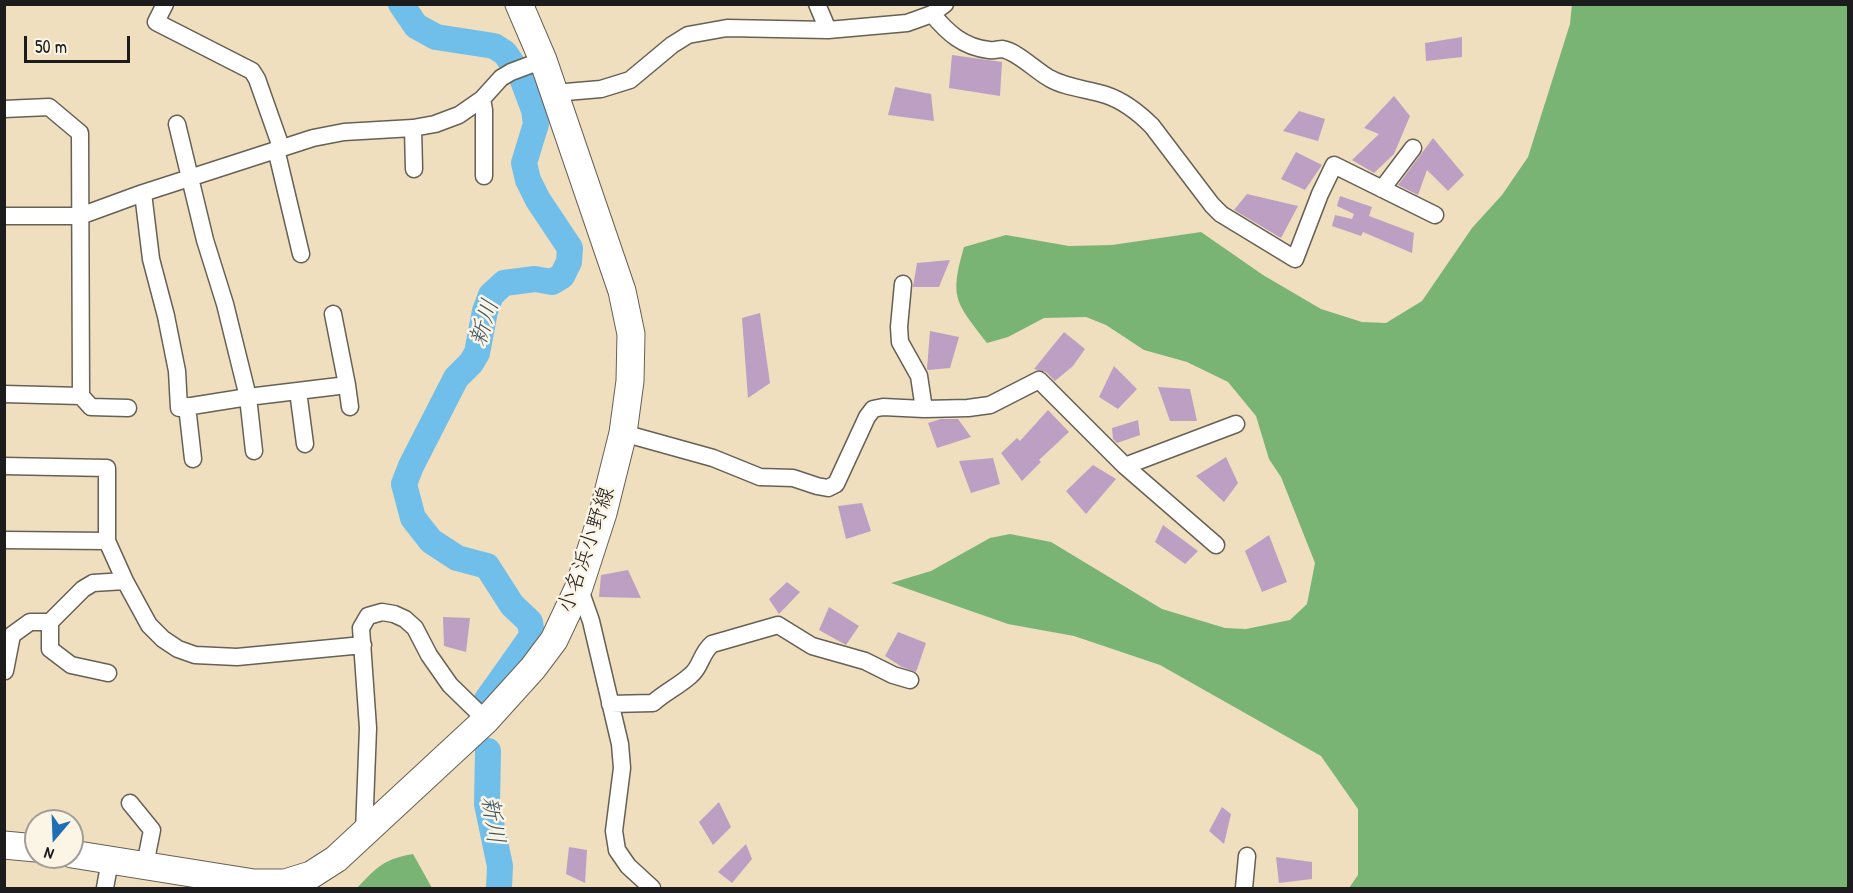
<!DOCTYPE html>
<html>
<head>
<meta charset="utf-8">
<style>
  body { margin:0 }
  #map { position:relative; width:1853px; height:893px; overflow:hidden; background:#efdfbf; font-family:"Patrick Hand",sans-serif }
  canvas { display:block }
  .frame { position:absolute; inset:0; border:6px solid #1c1c1c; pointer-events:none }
  .north { position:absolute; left:24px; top:809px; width:60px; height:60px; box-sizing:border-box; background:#fcf5e5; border:2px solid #a29e95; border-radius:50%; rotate:199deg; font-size:16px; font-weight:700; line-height:24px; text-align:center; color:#1c1c1c }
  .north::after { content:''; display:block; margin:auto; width:21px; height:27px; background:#1f6fb2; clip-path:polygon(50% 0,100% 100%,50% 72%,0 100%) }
  .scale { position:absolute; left:24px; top:36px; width:106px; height:27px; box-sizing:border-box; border:3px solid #1c1c1c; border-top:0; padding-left:8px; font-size:18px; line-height:21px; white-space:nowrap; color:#1c1c1c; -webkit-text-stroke:4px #fcf5e5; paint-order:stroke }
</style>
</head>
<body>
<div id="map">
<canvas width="1853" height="893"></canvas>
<div class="frame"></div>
<div class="north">N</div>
<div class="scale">50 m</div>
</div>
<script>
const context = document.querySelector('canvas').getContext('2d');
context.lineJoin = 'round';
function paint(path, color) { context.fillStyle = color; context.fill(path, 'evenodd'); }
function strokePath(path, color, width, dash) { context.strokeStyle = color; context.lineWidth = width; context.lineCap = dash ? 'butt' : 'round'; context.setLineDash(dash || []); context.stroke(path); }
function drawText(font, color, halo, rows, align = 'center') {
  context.font = font + ' "Patrick Hand","Klee One",sans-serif'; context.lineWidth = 5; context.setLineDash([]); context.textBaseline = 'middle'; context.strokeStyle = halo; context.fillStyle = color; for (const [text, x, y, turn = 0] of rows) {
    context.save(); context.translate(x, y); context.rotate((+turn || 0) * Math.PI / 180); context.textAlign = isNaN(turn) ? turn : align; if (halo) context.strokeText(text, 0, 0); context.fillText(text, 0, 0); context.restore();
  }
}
const forest = new Path2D(`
  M 1572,4 L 1848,5 L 1848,888 L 1349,888 L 1358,875 L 1358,809 L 1321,756 L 1160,665 L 1074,636 L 1008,624 L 891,583 L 931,571 L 990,538 L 1010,534 L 1051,542 L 1162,609 L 1225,628 L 1246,629 L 1290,620 L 1307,604 L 1315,563 L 1281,477 L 1269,459 L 1256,416 L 1228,382 L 1187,362 L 1144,350 L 1106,325 L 1086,317 L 1044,318 L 1008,337 L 987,343 C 956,302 949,299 964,247 L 1006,235 L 1069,246 L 1112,245 L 1201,232 L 1263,275 L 1321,309 L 1362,322 L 1386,323 L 1422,301 L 1472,228 L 1502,195 L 1528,157 L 1570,24 Z
  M 413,854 L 432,888 L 357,888 C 377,867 384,859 413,854 Z`);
const river = new Path2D(`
  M 401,4 L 416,26 L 436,37 L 494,46 L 505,53 L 522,78 L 534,110 L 536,124 L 524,163 L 528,180 L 538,200 L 570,248 L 569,262 L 562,276 L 552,282 L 535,279 L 504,283 L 491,295 L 485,311 L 477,353 L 471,363 L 456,378 L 411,466 L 404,484 L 413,518 L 431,541 L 457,558 L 487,566 L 512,605 L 530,622 L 532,636 L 486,701
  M 488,751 L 487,804 L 500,866 L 499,888`);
const building = new Path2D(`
  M 1462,37 L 1462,57 L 1426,61 L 1425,43 Z
  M 952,55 L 1002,62 L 1000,96 L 949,88 Z
  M 895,87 L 931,94 L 934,121 L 888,115 Z
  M 1394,96 L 1410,116 L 1394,154 L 1374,173 L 1352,160 L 1379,134 L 1364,128 Z
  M 1299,111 L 1325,119 L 1318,141 L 1283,131 Z
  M 1433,138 L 1464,175 L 1448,191 L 1427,170 L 1418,195 L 1398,185 Z
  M 1296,152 L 1322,165 L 1305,190 L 1281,179 Z
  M 1247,194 L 1298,206 L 1281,238 L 1234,210 Z
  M 1340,196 L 1372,207 L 1369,216 L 1414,233 L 1412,253 L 1363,232 L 1361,236 L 1332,226 L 1335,215 L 1352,219 L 1354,214 L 1337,206 Z
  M 950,260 L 939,287 L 913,287 L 917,263 Z
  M 760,313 L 770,383 L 748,398 L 742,318 Z
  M 930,331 L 959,337 L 950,368 L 928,370 L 927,369 Z
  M 1064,332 L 1085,349 L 1073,366 L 1055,381 L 1046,372 L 1034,369 Z
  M 1114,366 L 1137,389 L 1118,409 L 1099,397 Z
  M 1158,387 L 1190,389 L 1197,421 L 1170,421 Z
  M 1048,410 L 1069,432 L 1039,460 L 1041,462 L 1022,481 L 1001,453 L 1017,438 L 1020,441 Z
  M 941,419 L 958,419 L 971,437 L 937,448 L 928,423 Z
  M 1138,420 L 1140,435 L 1117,443 L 1113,439 L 1112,428 Z
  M 1226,457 L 1238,483 L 1224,502 L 1196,476 Z
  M 993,458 L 1000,484 L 971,493 L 959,461 Z
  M 1093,465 L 1116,479 L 1086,514 L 1066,491 Z
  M 862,503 L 871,531 L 846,539 L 838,506 Z
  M 1163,525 L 1198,551 L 1185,564 L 1155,542 Z
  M 1269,535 L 1287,582 L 1262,592 L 1245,551 Z
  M 628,570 L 641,598 L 599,597 L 601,575 Z
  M 787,582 L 800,592 L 779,614 L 769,599 Z
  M 829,607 L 859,626 L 846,645 L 819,630 Z
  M 443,617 L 470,618 L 466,652 L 444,646 Z
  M 898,632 L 926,643 L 916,672 L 902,667 L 885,656 Z
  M 719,802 L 731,827 L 713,845 L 699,822 Z
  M 1222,807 L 1231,814 L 1224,844 L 1209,831 Z
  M 746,844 L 752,859 L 732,883 L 718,872 Z
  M 569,847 L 587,850 L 585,883 L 566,874 Z
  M 1276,857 L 1312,862 L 1312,879 L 1279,883 Z`);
const street = new Path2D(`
  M 165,4 L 156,22 L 252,71 L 257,79 L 281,147
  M 817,4 L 828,30
  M 932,14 C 948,33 963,47 989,50 C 993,51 998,49 1002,49 C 1017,51 1036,71 1049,78 C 1066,88 1088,89 1106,95 C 1124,101 1139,113 1152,126 L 1212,205 L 1221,214 L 1295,259 L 1320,194 L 1334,165 L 1435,215
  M 554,93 L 601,89 L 630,80 L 672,45 L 688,35 L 727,28 L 828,30 L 907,23 L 932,14 L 945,4
  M 482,99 L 484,110 L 484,176
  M 4,109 L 49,107 L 80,133 L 81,396 L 4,394
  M 177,124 L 205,240 L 225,304 L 248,397 L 347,385 L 333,314
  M 413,128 L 414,169
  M 276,149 L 301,254
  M 1382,189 L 1413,148
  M 143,193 L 151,259 L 166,316 L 177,371 L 179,408 L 248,397 L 254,451
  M 4,216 L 80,216 L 143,193 L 313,138 L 344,132 L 413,128 L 435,124 L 459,115 L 482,99 L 501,78 L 511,72 L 543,60
  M 903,284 L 899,327 L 900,342 L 919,376 L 924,409
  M 347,385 L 350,407
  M 298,391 L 305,444
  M 81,396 L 91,407 L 128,408
  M 187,406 L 193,459
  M 623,433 L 713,458 L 760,477 L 793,478 L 817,486 L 828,488 L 836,484 L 867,417 L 873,409 L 883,407 L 924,409 L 968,408 L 990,405 L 1039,380 L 1125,466 L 1216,545
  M 4,466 L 107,468 L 107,541
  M 1125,466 L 1236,424
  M 4,540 L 107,541 L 125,581 L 149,625 L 163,639 L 178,649 L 195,655 L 237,657 L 363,645
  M 579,587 L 591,621 L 620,744 L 622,768 L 614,831 L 617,850 L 628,866 L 652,888
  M 50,622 L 50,649 L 71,665 L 108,673
  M 5,671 L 12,635 L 30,622 L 50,622 L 83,589 L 93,583 L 125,581
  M 610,704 L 653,703 C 665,692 679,686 691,675 C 701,667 701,653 712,644 L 778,625 L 812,646 L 865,661 L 893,675 L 910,680
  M 130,803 L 152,830 L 145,865
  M 364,832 L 368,728 L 361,628 L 368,616 L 382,612 L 394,614 L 405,619 L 415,628 L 429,655 L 450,685 L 486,720
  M 105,888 L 110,860
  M 1244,888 L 1247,856`);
const primary = new Path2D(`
  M 4,845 L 36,848
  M 72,854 L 254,883 L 285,883 L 311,875 L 336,859 L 486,720 L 533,668 L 554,640 L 579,587 L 603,513 L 623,433 L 630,381 L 631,334 L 622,291 L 543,60 L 519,4`);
const streetNames = [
  ["小名浜小野線",587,550,-71]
];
const waterNames = [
  ["新川",485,323,-72],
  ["新川",492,820,82]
];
paint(forest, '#79b474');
strokePath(river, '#70beea', 26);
paint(building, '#bd9fc3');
strokePath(street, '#666055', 19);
strokePath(primary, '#666055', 29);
strokePath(street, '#fff', 16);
strokePath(primary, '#fff', 27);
drawText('22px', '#1c1c1c', '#fcf5e5', streetNames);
drawText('italic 24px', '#395564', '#fcf5e5', waterNames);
</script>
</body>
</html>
